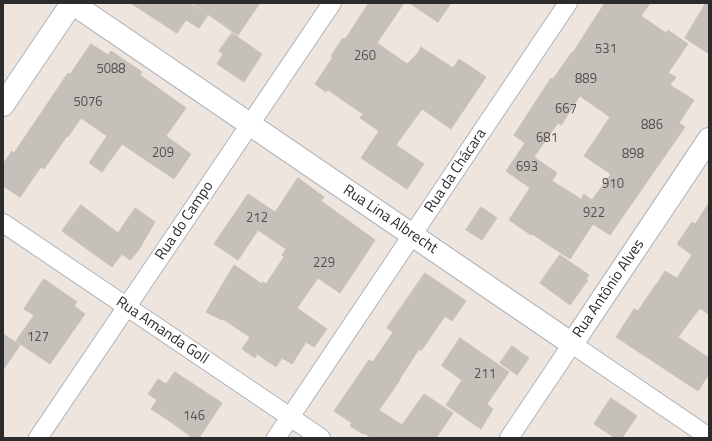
<!DOCTYPE html>
<html>
<head>
<meta charset="utf-8">
<style>
  body { margin:0 }
  #map { position:relative; width:712px; height:441px; overflow:hidden; background:#eee5de; font-family:"Titillium Web",sans-serif }
  canvas { display:block }
  .frame { position:absolute; inset:0; border:4px solid #2c2c2c; pointer-events:none }
</style>
</head>
<body>
<div id="map">
<canvas width="712" height="441"></canvas>
<div class="frame"></div>
</div>
<script>
const context = document.querySelector('canvas').getContext('2d');
context.lineJoin = 'round';
function paint(path, color) { context.fillStyle = color; context.fill(path, 'evenodd'); }
function strokePath(path, color, width, dash) { context.strokeStyle = color; context.lineWidth = width; context.lineCap = dash ? 'butt' : 'round'; context.setLineDash(dash || []); context.stroke(path); }
function drawText(font, color, halo, rows, align = 'center') {
  context.font = font + ' "Titillium Web",sans-serif'; context.lineWidth = 4; context.setLineDash([]); context.textBaseline = 'middle'; context.strokeStyle = halo; context.fillStyle = color; for (const [text, x, y, turn = 0] of rows) {
    context.save(); context.translate(x, y); context.rotate((+turn || 0) * Math.PI / 180); context.textAlign = isNaN(turn) ? turn : align; if (halo) context.strokeText(text, 0, 0); context.fillText(text, 0, 0); context.restore();
  }
}
const building = new Path2D(`
  M 131,3 L 189,3 L 208,15 L 199,28 L 186,20 L 177,33 Z
  M 192,3 L 260,3 L 238,35 Z
  M 369,3 L 404,3 L 377,43 L 407,64 L 417,54 L 421,47 L 453,68 L 459,59 L 486,77 L 451,129 L 422,109 L 396,145 L 424,164 L 407,189 L 361,158 L 379,131 L 360,118 L 363,114 L 328,90 L 326,92 L 315,84 L 333,57 L 331,56 L 343,38 L 345,39 Z
  M 410,3 L 451,3 L 438,22 Z
  M 605,3 L 650,3 L 641,16 L 666,33 L 668,30 L 688,44 L 668,73 L 676,77 L 670,85 L 694,100 L 679,123 L 685,127 L 610,235 L 593,224 L 570,259 L 532,234 L 531,235 L 509,220 L 530,188 L 506,171 L 525,143 L 514,135 L 551,78 L 553,79 L 572,52 L 573,52 ZM 580,96 L 610,117 L 584,156 L 611,174 L 592,200 L 584,194 L 581,199 L 552,181 L 557,173 L 534,157 L 558,123 L 561,125 Z
  M 706,3 L 709,3 L 709,54 L 685,38 Z
  M 232,33 L 262,54 L 244,82 L 217,64 L 223,54 L 219,51 Z
  M 91,44 L 108,55 L 111,51 L 142,72 L 140,75 L 186,108 L 166,136 L 191,154 L 174,179 L 122,144 L 102,172 L 89,163 L 107,136 L 81,118 L 68,137 L 67,136 L 44,169 L 41,167 L 20,197 L 3,186 L 3,164 L 12,151 L 14,153 L 68,73 L 70,74 Z
  M 298,178 L 324,197 L 321,201 L 375,240 L 340,293 L 318,278 L 297,308 L 327,329 L 314,347 L 306,342 L 292,364 L 282,358 L 276,367 L 257,354 L 255,358 L 242,349 L 250,337 L 223,319 L 222,320 L 206,312 L 234,265 L 262,284 L 263,282 L 266,284 L 284,257 L 282,255 L 286,249 L 258,230 L 238,260 L 214,244 L 248,194 L 275,212 Z
  M 709,203 L 709,315 L 700,308 L 678,337 L 709,358 L 709,374 L 698,391 L 616,337 L 634,309 L 638,311 L 656,284 L 657,284 L 665,271 L 677,278 L 692,255 L 677,244 L 692,222 L 695,224 Z
  M 81,205 L 118,233 L 135,208 L 155,222 L 138,251 L 130,260 L 122,254 L 112,267 L 62,231 Z
  M 481,207 L 497,218 L 482,240 L 466,230 Z
  M 560,255 L 589,275 L 586,279 L 588,280 L 570,305 L 540,283 Z
  M 425,273 L 466,301 L 452,321 L 445,316 L 421,351 L 419,349 L 399,380 L 400,380 L 379,410 L 402,425 L 424,394 L 453,413 L 436,438 L 372,438 L 364,433 L 363,434 L 350,426 L 352,423 L 334,411 L 369,360 L 373,362 L 393,332 L 387,328 Z
  M 44,279 L 77,302 L 74,306 L 85,314 L 50,364 L 16,341 L 34,315 L 24,309 Z
  M 3,334 L 20,345 L 3,370 Z
  M 460,338 L 509,372 L 487,404 L 493,409 L 481,429 L 446,405 L 462,380 L 442,366 L 442,365 Z
  M 512,346 L 529,358 L 517,375 L 500,363 Z
  M 175,372 L 222,403 L 199,438 L 193,438 L 168,420 L 151,409 L 157,400 L 148,394 L 158,379 L 166,384 Z
  M 611,398 L 637,416 L 622,438 L 615,438 L 594,424 Z`);
const street = new Path2D(`
  M 3,223 L 321,438
  M 38,438 L 332,3
  M 276,438 L 568,3
  M 509,438 L 572,344 L 709,437`);
const secondary = new Path2D(`
  M 72,3 L 572,344 L 709,139
  M 3,105 L 72,3`);
const numberNames = [
  ["531",606,50],
  ["260",365,57],
  ["5088",111,70],
  ["889",586,80],
  ["5076",88,103],
  ["667",566,110],
  ["886",652,126],
  ["681",547,139],
  ["209",163,154],
  ["898",633,155],
  ["693",527,168],
  ["910",613,185],
  ["922",594,214],
  ["212",257,219],
  ["229",324,264],
  ["127",38,338],
  ["211",485,375],
  ["146",194,417]
];
const streetNames = [
  ["Rua da Chácara",456,171,-56],
  ["Rua Lina Albrecht",390,220,34],
  ["Rua do Campo",185,221,-56],
  ["Rua Antônio Alves",609,289,-56],
  ["Rua Amanda Goll",162,331,34]
];
paint(building, '#c6c0ba');
strokePath(building, '#cac0b7', 1);
strokePath(street, '#aeb4bc', 20);
strokePath(secondary, '#aeb4bc', 24);
strokePath(street, '#fff', 18);
strokePath(secondary, '#fff', 22);
drawText('13px', '#525150', null, numberNames);
drawText('15px', '#2c2c2c', '#fff', streetNames);
</script>
</body>
</html>
